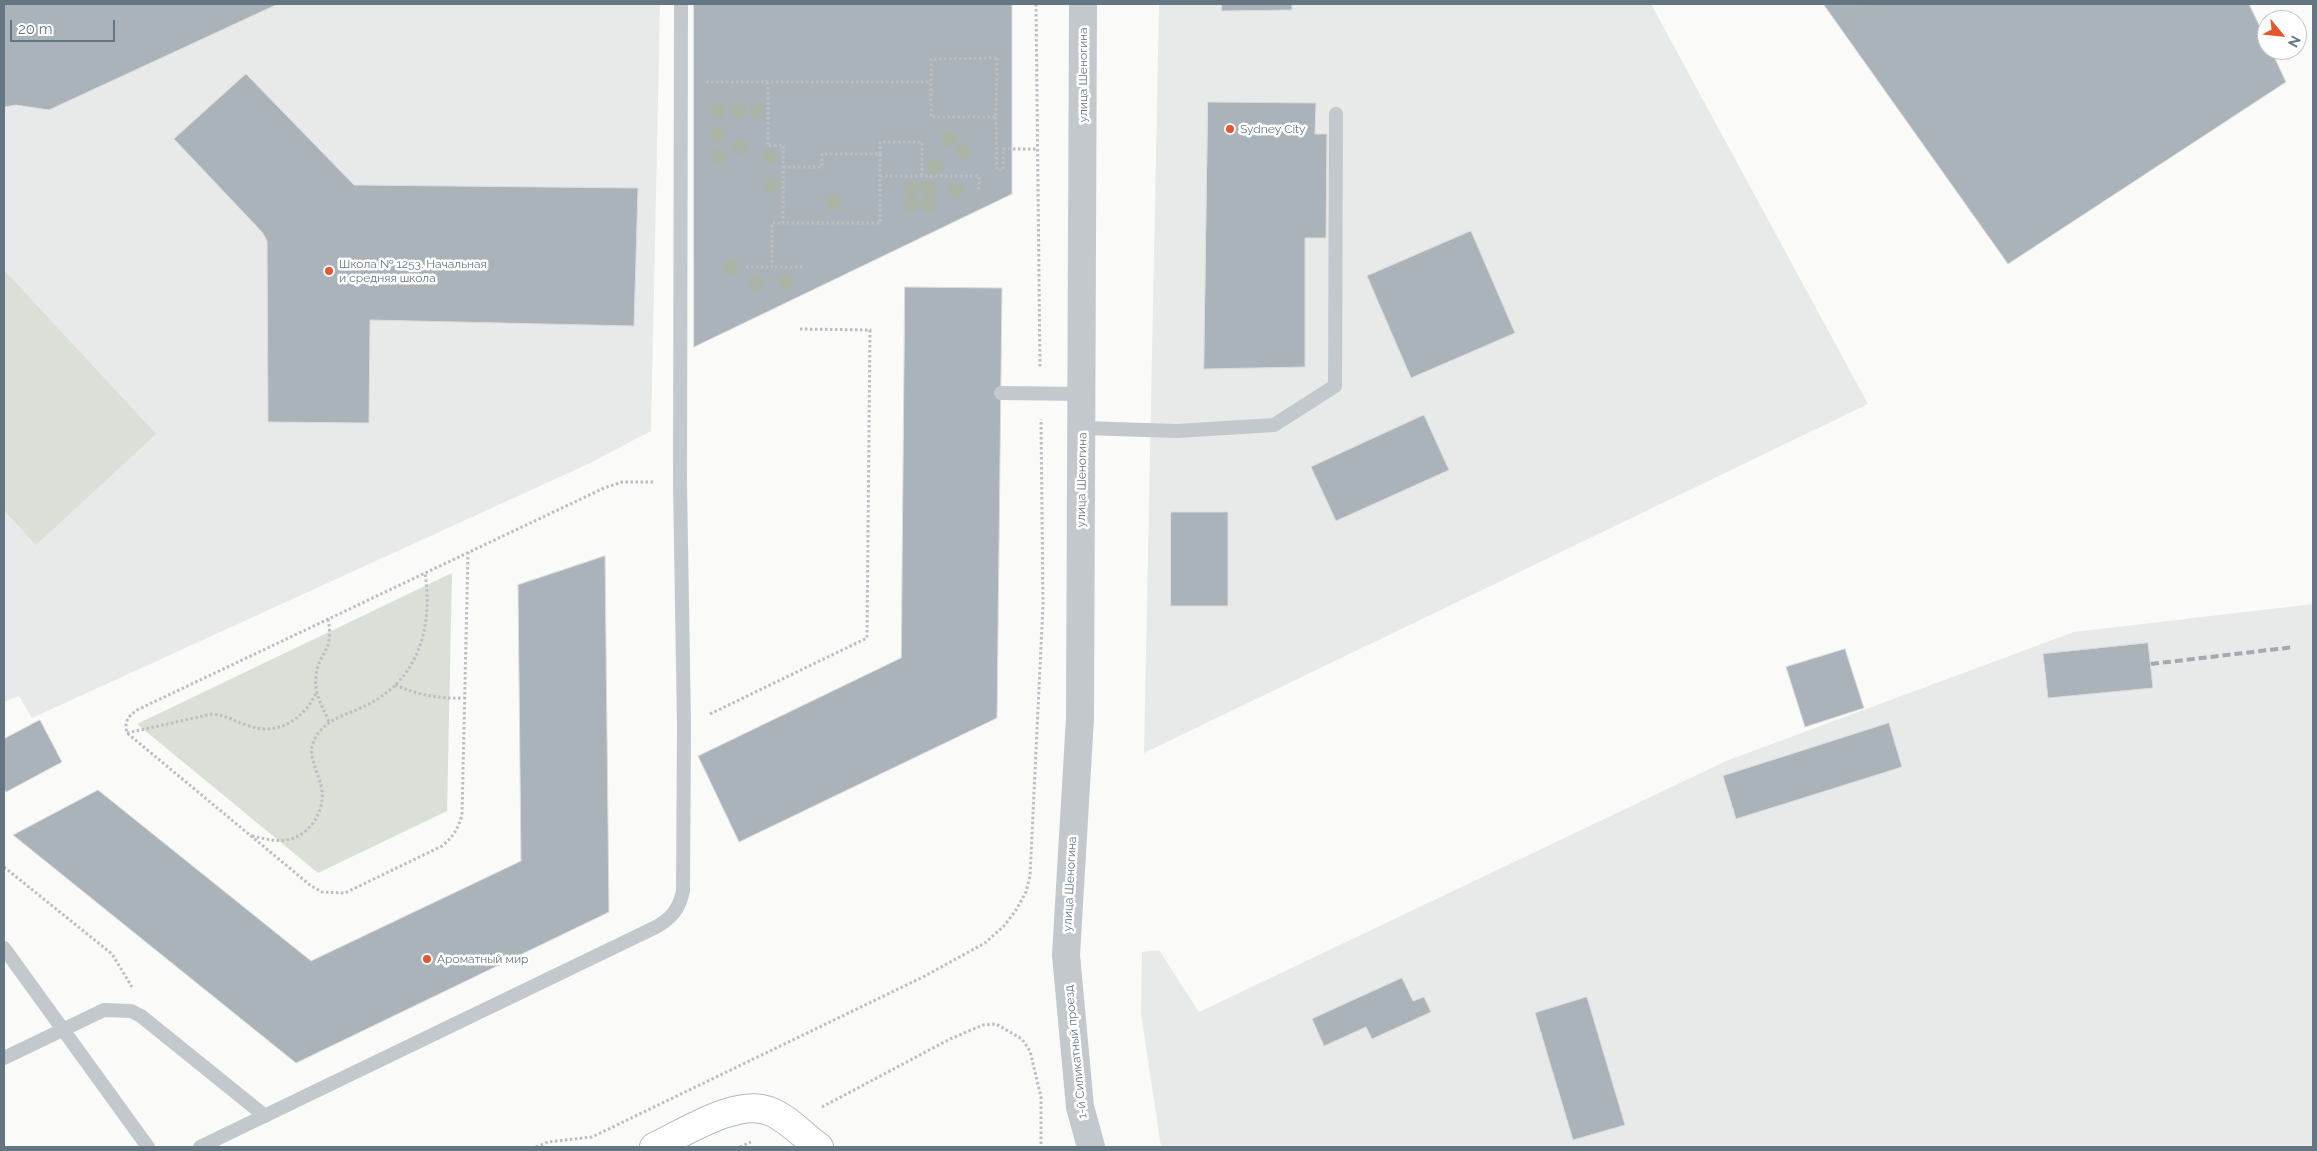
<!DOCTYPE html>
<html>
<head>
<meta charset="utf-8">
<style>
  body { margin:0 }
  #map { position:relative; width:2317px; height:1151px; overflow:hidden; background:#fafaf8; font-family:Raleway,sans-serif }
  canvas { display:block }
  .frame { position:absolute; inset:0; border:5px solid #657683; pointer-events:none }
  .north { position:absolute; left:2257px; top:10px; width:50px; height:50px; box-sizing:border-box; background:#fff; border:1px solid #c1c8cd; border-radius:50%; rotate:118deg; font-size:14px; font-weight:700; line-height:20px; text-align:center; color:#657683 }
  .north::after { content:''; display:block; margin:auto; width:18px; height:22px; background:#e4572e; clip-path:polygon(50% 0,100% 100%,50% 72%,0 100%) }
  .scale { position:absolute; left:10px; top:20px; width:105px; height:22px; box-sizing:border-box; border:2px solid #657683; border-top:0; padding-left:6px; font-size:15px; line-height:18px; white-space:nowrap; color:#657683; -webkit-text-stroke:4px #fff; paint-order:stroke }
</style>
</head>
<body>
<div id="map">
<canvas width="2317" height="1151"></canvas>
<div class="frame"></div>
<div class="north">N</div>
<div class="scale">20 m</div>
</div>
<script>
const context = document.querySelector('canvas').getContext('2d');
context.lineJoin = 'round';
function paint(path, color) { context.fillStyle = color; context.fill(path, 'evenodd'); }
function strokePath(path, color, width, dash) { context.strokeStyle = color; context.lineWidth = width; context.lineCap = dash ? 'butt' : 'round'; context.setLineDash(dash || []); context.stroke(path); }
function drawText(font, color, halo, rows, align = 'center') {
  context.font = font + ' Raleway,sans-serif'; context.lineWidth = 5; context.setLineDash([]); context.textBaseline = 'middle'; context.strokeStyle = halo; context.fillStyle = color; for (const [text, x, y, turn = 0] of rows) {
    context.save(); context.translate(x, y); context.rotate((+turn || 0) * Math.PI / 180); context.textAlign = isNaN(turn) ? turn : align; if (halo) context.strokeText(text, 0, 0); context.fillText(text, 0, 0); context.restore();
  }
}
const built = new Path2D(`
  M 278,4 L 660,4 L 651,431 L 588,464 L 32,718 L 19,696 L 4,702 L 4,107 L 16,105 L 49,110 Z
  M 1159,4 L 1651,4 L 1868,404 L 1144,753 Z
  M 2313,604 L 2313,1147 L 1161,1147 L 1141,1014 L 1142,952 L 1159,950 L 1199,1012 L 1726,761 L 2074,632 Z`);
const green = new Path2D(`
  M 4,270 L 156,434 L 36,545 L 4,510 Z
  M 452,573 L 447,811 L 318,873 L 137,724 Z`);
const building = new Path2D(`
  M 4,4 L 278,4 L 49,110 L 16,105 L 4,107 Z
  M 694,4 L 1012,4 L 1012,194 L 694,347 Z
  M 1222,4 L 1292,4 L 1292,10 L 1222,11 Z
  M 2249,4 L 2267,42 L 2267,50 L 2271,50 L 2286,82 L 2008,264 L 1824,5 Z
  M 246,74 L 354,185 L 638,188 L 634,326 L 370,320 L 369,423 L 268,422 L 267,241 L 262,232 L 174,139 Z
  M 1208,102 L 1316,103 L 1315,134 L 1327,134 L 1326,238 L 1305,238 L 1305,367 L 1204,369 Z
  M 1471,231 L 1515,333 L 1411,378 L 1367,276 Z
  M 905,287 L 1002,288 L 997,718 L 739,842 L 698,756 L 901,658 Z
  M 1424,415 L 1449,470 L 1336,521 L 1311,467 Z
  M 1171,512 L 1228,512 L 1228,606 L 1171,606 Z
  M 605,556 L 609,912 L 296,1063 L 13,835 L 98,790 L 311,961 L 521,861 L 518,585 Z
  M 2148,643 L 2153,688 L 2048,698 L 2043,654 Z
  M 1845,649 L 1864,708 L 1805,727 L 1786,667 Z
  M 40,720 L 62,762 L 6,792 L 4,788 L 4,739 Z
  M 1889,723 L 1902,767 L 1736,819 L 1723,776 Z
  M 1402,978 L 1413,1001 L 1424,997 L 1431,1012 L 1372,1039 L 1366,1027 L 1324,1046 L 1312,1019 Z
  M 1587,997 L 1625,1125 L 1573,1140 L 1535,1013 Z`);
const path = new Path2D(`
  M 1036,4 L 1040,368
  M 997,58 L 996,117 L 931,117 L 931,59 Z
  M 706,82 L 931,82
  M 768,82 L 768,146 L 783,145 L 783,223 L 772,223 L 772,267 L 803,267
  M 996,117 L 997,170 L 1003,170 L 1003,149 L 1038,149
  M 880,154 L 880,142 L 922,142 L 922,176
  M 783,167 L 822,167 L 822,154 L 880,154 L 880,223 L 783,223
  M 880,176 L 979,176 L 979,191
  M 746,267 L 772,267
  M 468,552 L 462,815 C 458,829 453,837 442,846 L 345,893 L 322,892 L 310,885 L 127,733 C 124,722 128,716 137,710 L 604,488 L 622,482 L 655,482
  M 328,619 C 335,653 317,652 316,678 C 314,694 323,707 329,722
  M 395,685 C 419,695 439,699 465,698
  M 710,714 L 867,638 L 870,330 L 799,329
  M 127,733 L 212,714 C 226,715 236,722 249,726 C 278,736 304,719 316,693
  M 252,836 C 263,838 274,842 285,840 C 308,838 325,812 322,791 C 319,768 301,752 321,730 C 332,717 352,713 367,705 C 419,679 433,627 425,573
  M 4,867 L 112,954 L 132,987
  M 822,1107 L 950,1039 L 983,1025 L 996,1024 L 1022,1039 L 1030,1051 L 1041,1097 L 1041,1147
  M 536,1147 L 548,1142 L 592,1137 L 923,977 L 985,943 L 1005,925 L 1016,910 L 1026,892 L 1030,876 L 1043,605 L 1041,419
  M 740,1147 L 751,1142`);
const lane = new Path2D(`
  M 1001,393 L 1083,394
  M 1083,428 L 1177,431 L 1274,425 L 1335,386 L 1336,114
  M 4,948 L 148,1147
  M 4,1058 L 104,1010 L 131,1011 L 141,1016 L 265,1116
  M 200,1147 L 656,927 C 672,918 679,909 683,891 L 684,726 L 680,483 L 681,4`);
const street = new Path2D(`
  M 1083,4 L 1080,718 L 1066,955 L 1080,1107 L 1091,1147`);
const secondary = new Path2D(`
  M 654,1147 C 684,1133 737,1098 769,1111 C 788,1118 803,1136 819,1147`);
const rail = new Path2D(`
  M 2151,664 L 2294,647`);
const trees = [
  [718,111],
  [737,111],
  [757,111],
  [718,134],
  [949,139],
  [740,146],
  [963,151],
  [718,156],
  [771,157],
  [935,166],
  [771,186],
  [912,188],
  [929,188],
  [956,190],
  [834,202],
  [912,204],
  [928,204],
  [731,267],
  [786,282],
  [756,283]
];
const markers = [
  [1230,129,5,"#e4572e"],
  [329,271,5,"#e4572e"],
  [427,959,5,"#e4572e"]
];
const streetNames = [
  ["улица Шеногина",1083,75,-90],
  ["улица Шеногина",1082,480,-89],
  ["улица Шеногина",1070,884,-87],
  ["1-й Силикатный проезд",1076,1052,-96]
];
const poiNames = [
  ["Sydney City",1240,129],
  ["Школа № 1253. Начальная",339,264],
  ["и средняя школа",339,278],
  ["Ароматный мир",437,959]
];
paint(built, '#e8e9e9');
paint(green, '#dadfd7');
paint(building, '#aab3b9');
strokePath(building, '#dcdcda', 1);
strokePath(secondary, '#b3babf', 30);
strokePath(path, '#bbbfc2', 3, [2.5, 2.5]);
strokePath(lane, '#c3c8cc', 14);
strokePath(street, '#c3c8cc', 28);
strokePath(secondary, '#fff', 28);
strokePath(rail, '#a2aab0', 4, [8, 4]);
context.fillStyle = '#aab4a7';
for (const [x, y] of trees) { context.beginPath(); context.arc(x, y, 8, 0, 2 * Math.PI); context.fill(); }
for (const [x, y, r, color] of markers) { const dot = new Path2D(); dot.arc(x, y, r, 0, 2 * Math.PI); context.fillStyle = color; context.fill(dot); strokePath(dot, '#fff', 2); }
drawText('12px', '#657683', '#fff', streetNames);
drawText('12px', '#657683', '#fff', poiNames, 'left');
</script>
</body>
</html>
